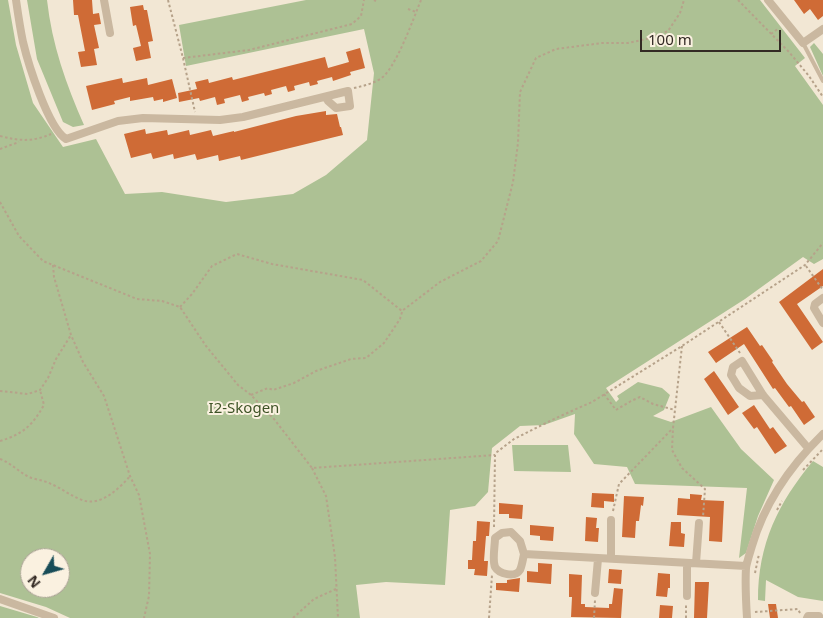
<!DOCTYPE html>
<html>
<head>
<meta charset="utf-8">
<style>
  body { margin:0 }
  #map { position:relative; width:823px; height:618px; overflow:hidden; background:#f2e7d4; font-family:"Noto Sans",sans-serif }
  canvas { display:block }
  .north { position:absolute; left:20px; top:548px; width:50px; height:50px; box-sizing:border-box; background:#faf1e0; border:1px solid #aaa195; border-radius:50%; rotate:232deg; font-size:14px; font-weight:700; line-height:20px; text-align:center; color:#332a24 }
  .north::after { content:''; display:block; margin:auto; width:18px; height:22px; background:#174c57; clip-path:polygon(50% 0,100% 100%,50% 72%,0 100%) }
  .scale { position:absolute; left:640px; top:30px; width:141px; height:22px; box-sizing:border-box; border:2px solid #332a24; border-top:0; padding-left:6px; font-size:15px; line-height:18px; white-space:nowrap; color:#332a24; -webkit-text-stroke:4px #faf1e0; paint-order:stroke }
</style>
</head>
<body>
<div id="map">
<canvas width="823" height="618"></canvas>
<div class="north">N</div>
<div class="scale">100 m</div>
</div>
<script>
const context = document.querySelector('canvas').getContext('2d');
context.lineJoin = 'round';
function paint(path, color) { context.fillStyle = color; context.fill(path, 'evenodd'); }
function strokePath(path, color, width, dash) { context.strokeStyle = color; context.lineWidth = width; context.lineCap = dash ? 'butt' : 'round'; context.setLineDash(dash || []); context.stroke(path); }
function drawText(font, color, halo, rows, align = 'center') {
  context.font = font + ' "Noto Sans",sans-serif'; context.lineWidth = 4; context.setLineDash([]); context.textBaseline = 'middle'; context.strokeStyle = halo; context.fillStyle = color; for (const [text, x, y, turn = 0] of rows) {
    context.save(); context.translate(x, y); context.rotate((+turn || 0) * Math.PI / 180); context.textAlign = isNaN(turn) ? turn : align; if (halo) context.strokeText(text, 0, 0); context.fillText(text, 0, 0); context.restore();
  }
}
const green = new Path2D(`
  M 0,0 L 8,0 L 16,45 L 33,103 L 63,147 L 96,139 L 125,194 L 162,192 L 226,202 L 293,194 L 326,175 L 367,140 L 374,73 L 364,29 L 186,66 L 179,25 L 306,0 L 760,0 L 805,58 L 795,66 L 823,105 L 823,259 L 814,264 L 803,257 L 745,299 L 606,388 L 616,402 L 619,399 L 617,396 L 638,382 L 662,388 L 670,395 L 664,410 L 653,416 L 671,422 L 711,407 L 741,449 L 774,480 L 758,516 L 746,553 L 739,558 L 747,488 L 635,484 L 627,467 L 594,464 L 574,434 L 575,414 L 544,425 L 520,426 L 492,448 L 488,492 L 475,506 L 450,510 L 445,585 L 386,582 L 356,585 L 360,618 L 70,618 L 46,607 L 0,593 ZM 30,558 L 60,558 L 60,588 L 30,588 Z
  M 27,0 L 47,0 C 52,45 66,84 84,125 L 73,127 L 63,122 L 37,59 Z
  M 814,43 L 823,54 L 823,76 L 810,47 Z
  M 512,445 L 568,445 L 571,472 L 514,471 Z
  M 813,461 L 823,467 L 823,601 L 798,597 L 766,580 L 765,601 L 758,600 C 758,544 778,503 813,461 Z
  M 0,606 L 37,617 L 39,618 L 0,618 Z`);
const building = new Path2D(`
  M 73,0 L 92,0 L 93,14 L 99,13 L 101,24 L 94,25 L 99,48 L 94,49 L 97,65 L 81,67 L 78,52 L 85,51 L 78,15 L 74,15 Z
  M 794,0 L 823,0 L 823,16 L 818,20 L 810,9 L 804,14 Z
  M 143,5 L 144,10 L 147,10 L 153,41 L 148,42 L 151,58 L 136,61 L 133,48 L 141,46 L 136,25 L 133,26 L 130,7 Z
  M 360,48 L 365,68 L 350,72 L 351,75 L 333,81 L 332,77 L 317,81 L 318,84 L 310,86 L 309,82 L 294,86 L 295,90 L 288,92 L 286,86 L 271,90 L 272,94 L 265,96 L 264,93 L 248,97 L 249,100 L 242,102 L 240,95 L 224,99 L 225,103 L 217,105 L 215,97 L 200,101 L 199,98 L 179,102 L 178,93 L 197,89 L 195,82 L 208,79 L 209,83 L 232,77 L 233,80 L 325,57 L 328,68 L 349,62 L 346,52 Z
  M 122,78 L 123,83 L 147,78 L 148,85 L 172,79 L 177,98 L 163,102 L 163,99 L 154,101 L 153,97 L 130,101 L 130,97 L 114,101 L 115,104 L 92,110 L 86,86 Z
  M 326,111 L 326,115 L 337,114 L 340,127 L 341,127 L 343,135 L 241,160 L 240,156 L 219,161 L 218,155 L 197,160 L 195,154 L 174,159 L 173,154 L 153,159 L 151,153 L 131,158 L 124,134 L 145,129 L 146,134 L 167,130 L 168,135 L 189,130 L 190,135 L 211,130 L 213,136 L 234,131 L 234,132 L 296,116 Z
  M 823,269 L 823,286 L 797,304 L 823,342 L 812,350 L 779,302 Z
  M 747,327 L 760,346 L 762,345 L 773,361 L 772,362 L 787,384 L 802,402 L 804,401 L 815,417 L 804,425 L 791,406 L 789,407 L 775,388 L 773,389 L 744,344 L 716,363 L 708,352 Z
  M 714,371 L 739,407 L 728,415 L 704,379 Z
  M 754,405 L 770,429 L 773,427 L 787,446 L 775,454 L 757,427 L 754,429 L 742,413 Z
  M 592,493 L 614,494 L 614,502 L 604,501 L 604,508 L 591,507 Z
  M 690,494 L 702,495 L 701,500 L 724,501 L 722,542 L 709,541 L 710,517 L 677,515 L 678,498 L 690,499 Z
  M 624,496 L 644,497 L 643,506 L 641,505 L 639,521 L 636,521 L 635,538 L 622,537 Z
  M 499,503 L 523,505 L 522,519 L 509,518 L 509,514 L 499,514 Z
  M 586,517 L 597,518 L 596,528 L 599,528 L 598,542 L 585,541 Z
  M 477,521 L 490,522 L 489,536 L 486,536 L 484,561 L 488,561 L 487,576 L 474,575 L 475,569 L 468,569 L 468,560 L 472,560 L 473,541 L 476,541 Z
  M 671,522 L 681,522 L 681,533 L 685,534 L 684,547 L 669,546 Z
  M 530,525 L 554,527 L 553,541 L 540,540 L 540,536 L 530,535 Z
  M 538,563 L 552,564 L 551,584 L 527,582 L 527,571 L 538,572 Z
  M 609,569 L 622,570 L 621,584 L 608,583 Z
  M 658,573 L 670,574 L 670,588 L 668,588 L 667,597 L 656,596 Z
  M 569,574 L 582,575 L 581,604 L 585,604 L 585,607 L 609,608 L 609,604 L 612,604 L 614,588 L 623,589 L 621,618 L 571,617 L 572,597 L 569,597 Z
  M 520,578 L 519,592 L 496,590 L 496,583 L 507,583 L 507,580 Z
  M 695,582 L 709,582 L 707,618 L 694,618 Z
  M 768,604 L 776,604 L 778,618 L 770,618 Z
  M 660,605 L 673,606 L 672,618 L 659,618 Z`);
const path = new Path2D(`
  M 168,0 L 183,58 L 195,112
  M 374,0 L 376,1
  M 738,0 L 789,52 L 809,76 L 823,97
  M 408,9 L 416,12
  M 771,34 L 779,28
  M 183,58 L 249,50 L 352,24 L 361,16 L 364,0
  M 354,88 C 363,86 372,84 380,79 C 395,71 414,17 421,0
  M 0,136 C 19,141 33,142 51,134
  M 0,149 L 19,142
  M 0,202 L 19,236 L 43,261 L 137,299 L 162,301 L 180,307 L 206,346 L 238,385 L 251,395 L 274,419 L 312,468 L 495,455
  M 53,265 L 54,277 L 71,335 L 83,362 L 104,396 L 130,476 L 139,495 L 150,554 L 149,596 L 144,618
  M 806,266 L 823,290
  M 180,307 L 192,294 L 212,266 L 237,254 L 272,264 L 363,280 L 402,311 L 440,282 L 481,261 L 498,241 L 513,182 L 518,143 L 520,92 L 536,58 L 556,49 L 602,43 L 628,43 L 651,38 L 668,31 L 680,13 L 684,0
  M 719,322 L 740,353
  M 682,346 L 673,428 L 672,450 L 682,468 L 705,489 L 703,517
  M 0,391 L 28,394 L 40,390 L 48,378 L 56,359 L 71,335
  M 604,394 L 616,410 L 631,401 L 640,397 L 653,404 L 675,410
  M 251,395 L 268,388 L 273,390 L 294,383 L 316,371 L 351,359 L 366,358 L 384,343 L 400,319 L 402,312
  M 0,441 C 23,434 32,426 44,405 L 40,390
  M 0,459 C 11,463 19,472 29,477 C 36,480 44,480 51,484 C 61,488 71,496 82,500 C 100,507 119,489 130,476
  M 312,468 L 326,496 L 335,557 L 338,618
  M 803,470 L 823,449
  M 777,510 L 782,501
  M 613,511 L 619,484 L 673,428
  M 494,527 L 495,455 L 497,452 L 514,439 L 556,418 L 592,402 L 682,346 L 805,265 L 823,243
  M 755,573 L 759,554
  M 755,612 L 798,609 L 800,613
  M 293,618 L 314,599 L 336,589
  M 489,618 L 492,575
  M 594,618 L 595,600
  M 686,618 L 686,603`);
const lane = new Path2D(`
  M 803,43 L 823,81`);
const street = new Path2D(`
  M 16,0 C 18,14 20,28 23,42 C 28,63 48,128 66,139 L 118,121 L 143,118 L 220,120 L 243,117 L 348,91 L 350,106 L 336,108 L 328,101 L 326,97
  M 104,0 L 110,33
  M 768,0 L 803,43 L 823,29
  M 823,298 L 815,304 L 814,308 L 823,323
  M 763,395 L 750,396 L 739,388 L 731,375 L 733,367 L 742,361 L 763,395 L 808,448
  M 524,554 C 523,559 522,566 520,570 C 515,578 499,574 495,567 C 492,560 495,546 495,538 L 502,533 L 511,532 L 520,541 L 524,554 L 746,566
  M 611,558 L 611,520
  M 696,563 L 699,523
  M 595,593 L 598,559
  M 687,596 L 687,563
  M 0,599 L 54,618
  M 747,618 C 746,602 745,584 746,568 C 747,561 750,553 752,546 C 765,502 790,466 823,434
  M 807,618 L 808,616 L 819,616 L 820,618`);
const parkNames = [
  ["I2-Skogen",244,409]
];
paint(green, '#adc194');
paint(building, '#cf6b36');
strokePath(path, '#b6a28a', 2, [2.5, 2.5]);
strokePath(lane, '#cab8a0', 4);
strokePath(street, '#cab8a0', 8);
drawText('15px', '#3e5326', '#faf1e0', parkNames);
</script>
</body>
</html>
